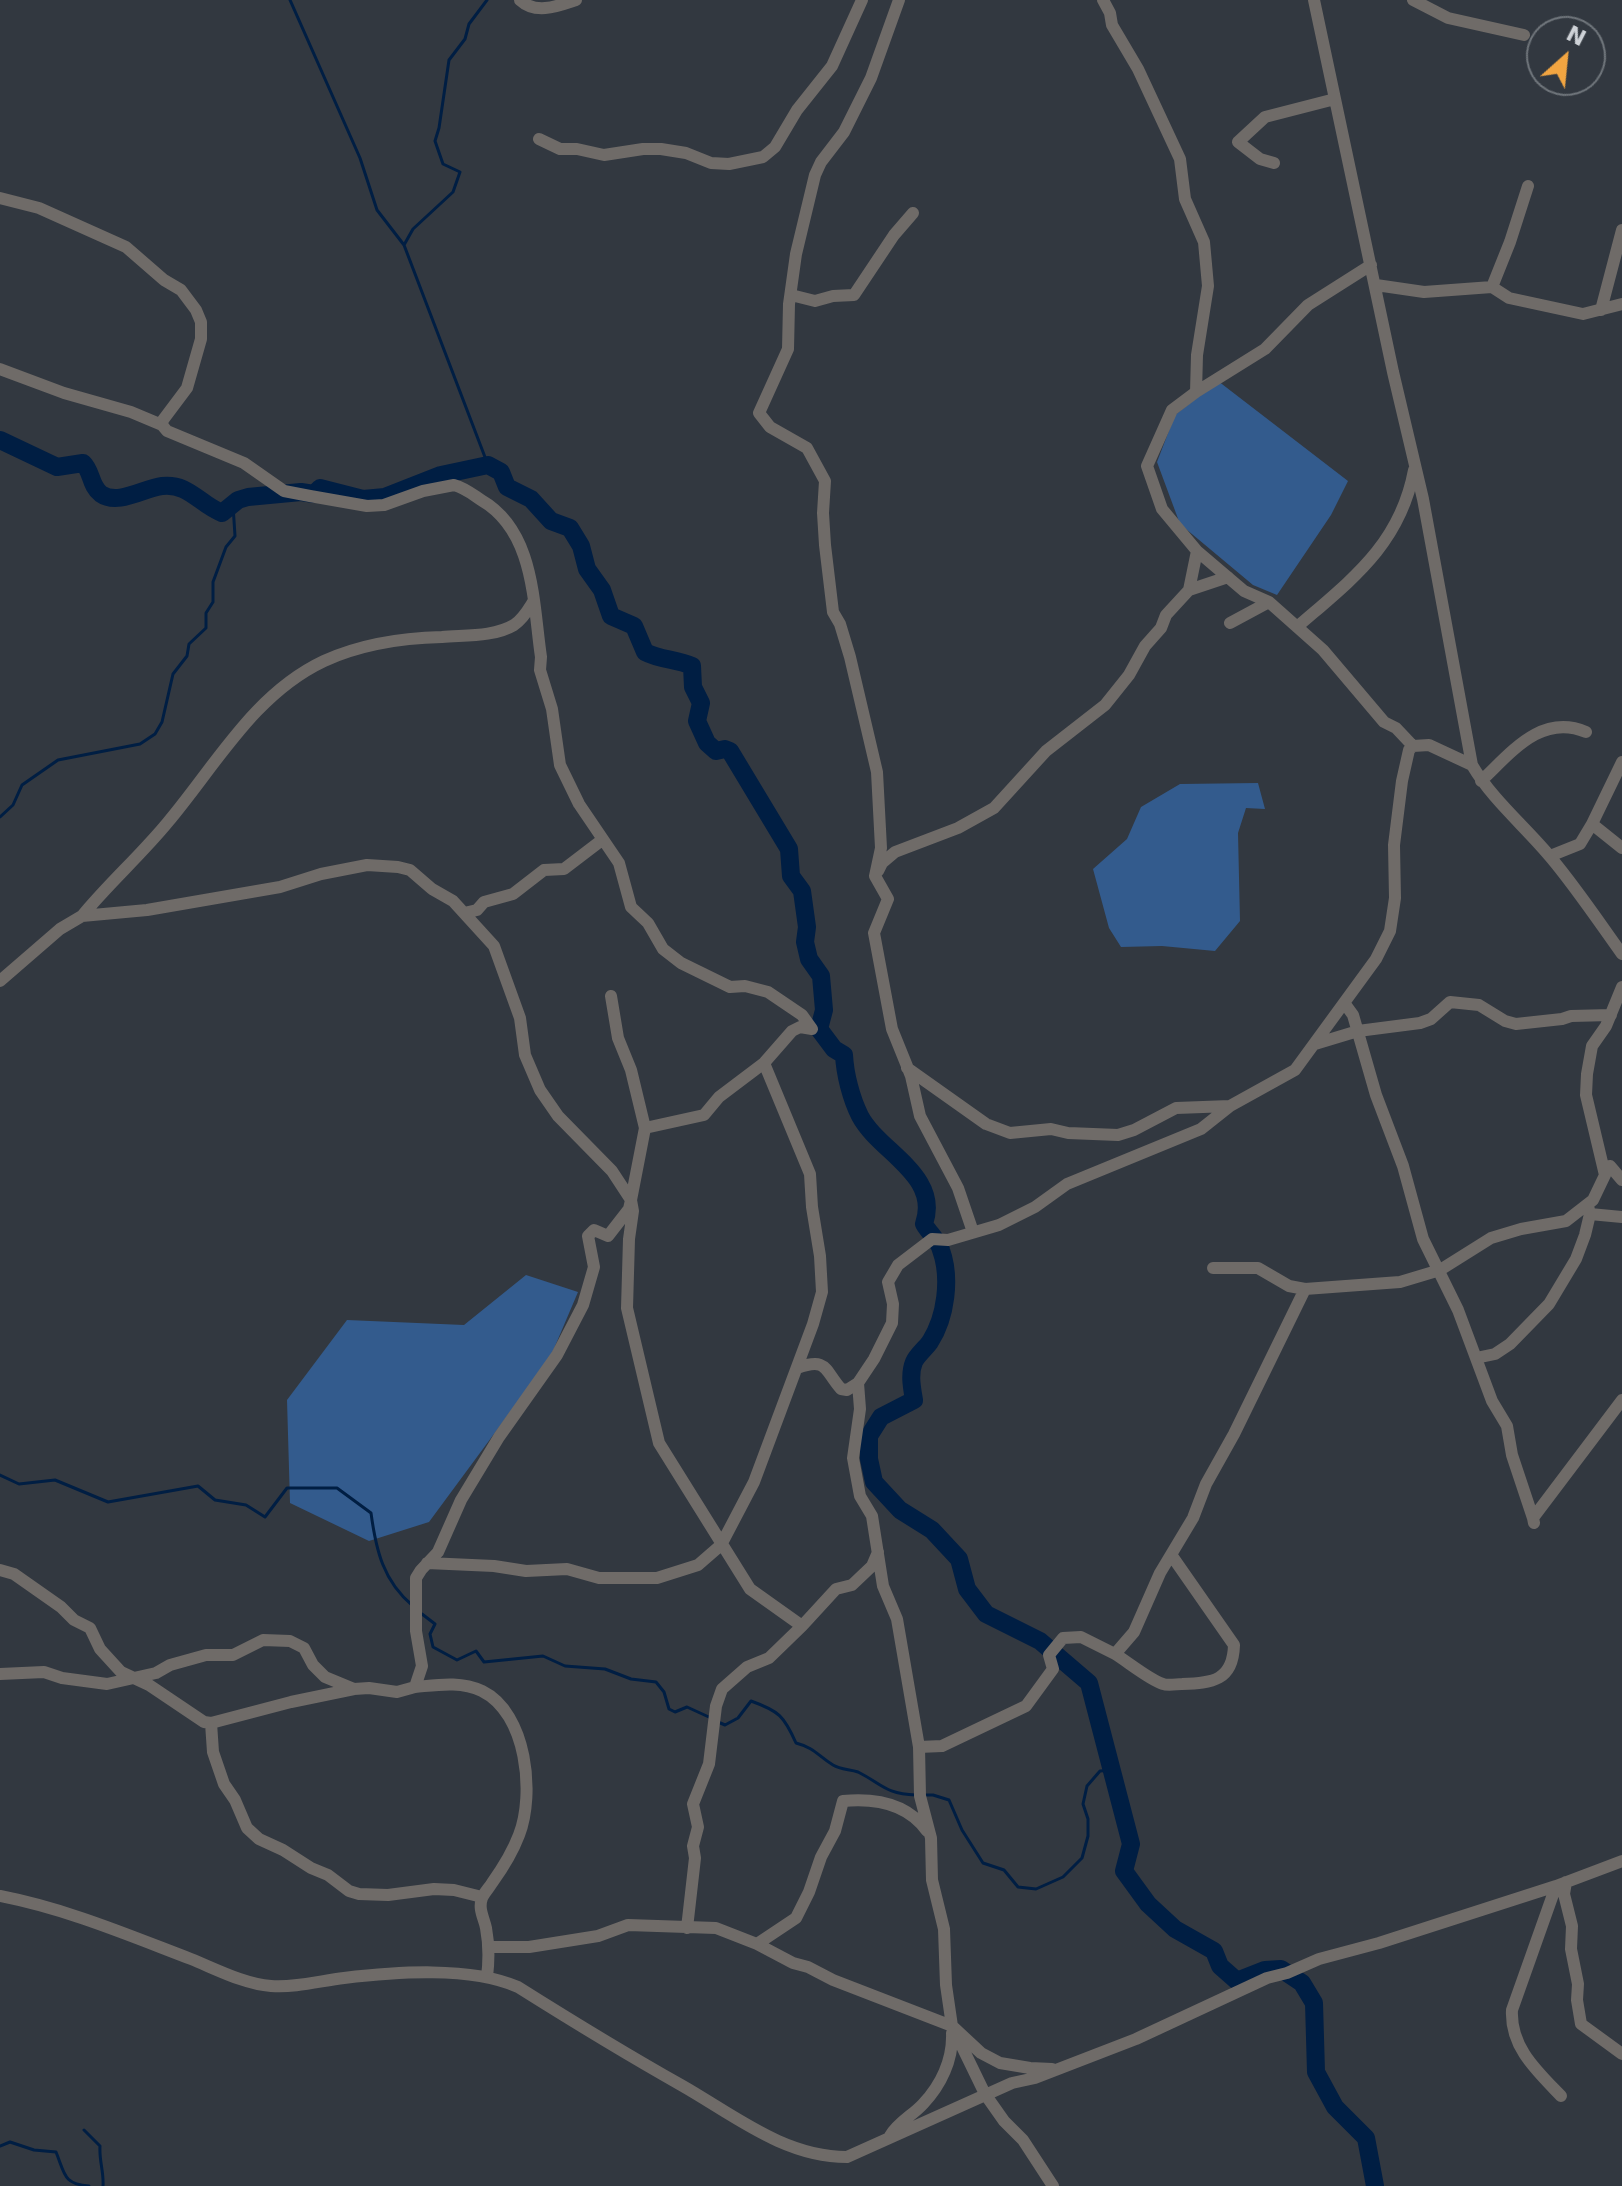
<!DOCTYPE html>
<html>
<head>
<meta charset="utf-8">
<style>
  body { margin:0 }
  #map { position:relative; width:1622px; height:2186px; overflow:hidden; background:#323840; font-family:"DejaVu Sans",sans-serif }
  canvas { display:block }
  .north { position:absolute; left:1526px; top:16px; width:80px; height:80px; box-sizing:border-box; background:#323840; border:2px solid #70767c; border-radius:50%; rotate:27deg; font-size:22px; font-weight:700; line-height:32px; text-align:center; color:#ced2d7 }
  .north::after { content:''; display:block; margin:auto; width:28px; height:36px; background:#f2a541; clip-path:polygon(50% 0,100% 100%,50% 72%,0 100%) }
</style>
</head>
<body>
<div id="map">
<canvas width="1622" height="2186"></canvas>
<div class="north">N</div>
</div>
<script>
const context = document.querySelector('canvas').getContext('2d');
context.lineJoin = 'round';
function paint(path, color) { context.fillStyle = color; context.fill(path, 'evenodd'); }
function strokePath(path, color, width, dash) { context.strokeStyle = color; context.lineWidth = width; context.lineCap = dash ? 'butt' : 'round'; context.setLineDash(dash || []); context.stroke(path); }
const green = new Path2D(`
  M 1218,381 L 1348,481 L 1331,515 L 1277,595 L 1253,585 L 1180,524 L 1157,462 L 1175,415 Z
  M 1258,783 L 1265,809 L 1246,808 L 1238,833 L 1240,921 L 1215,951 L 1162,946 L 1121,947 L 1109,928 L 1093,869 L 1127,839 L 1141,807 L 1180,784 Z
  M 526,1275 L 578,1292 L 550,1358 L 429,1522 L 369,1541 L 290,1503 L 287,1400 L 347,1320 L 464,1325 Z`);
const stream = new Path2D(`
  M 290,0 L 360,158 L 377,210 L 404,245 L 488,465
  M 404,245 L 413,229 L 453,192 L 460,172 L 443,164 L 435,141 L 439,128 L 449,60 L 465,39 L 469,24 L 487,0
  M 0,817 L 13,805 L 22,785 L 58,760 L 140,744 L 155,734 L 162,722 L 173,674 L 187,656 L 189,644 L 206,628 L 206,613 L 213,602 L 213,582 L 226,547 L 235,536 L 233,505
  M 0,1475 L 19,1484 L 55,1480 L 108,1502 L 198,1486 L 215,1500 L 246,1505 L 265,1517 L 287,1488 L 337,1488 L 371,1513 C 376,1550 383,1581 413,1606
  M 422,1614 L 435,1624 L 430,1634 L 433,1647 L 457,1660 L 476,1651 L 484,1662 L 543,1656 L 565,1666 L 605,1669 L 631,1679 L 656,1682 L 664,1692 L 669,1709 L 675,1712 L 687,1707 L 711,1718
  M 718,1722 L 725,1725 L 738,1718 L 751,1701 C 779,1711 784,1716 796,1743 C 815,1748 818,1756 833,1765 C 841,1770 850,1769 858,1772 C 882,1784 885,1794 916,1795
  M 923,1795 L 933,1795 L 949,1800 L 962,1830 L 983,1863 L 1004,1870 L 1018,1887 L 1036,1889 L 1063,1877 L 1082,1858 L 1088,1836 L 1088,1819 L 1083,1804 L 1087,1786 L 1100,1771 L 1113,1770
  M 84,2130 L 100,2146 C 99,2161 104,2172 103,2186
  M 0,2146 L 10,2142 L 34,2150 L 56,2152 C 65,2174 63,2184 89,2186`);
const river = new Path2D(`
  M 0,440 L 57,467 L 83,463 C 92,471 90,486 101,494 C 118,506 144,488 162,486 C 189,483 199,504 222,513 L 238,500 L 248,497 L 301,492 L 314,494 L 320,488 L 363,499 L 385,497 L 441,475 L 488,465 L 501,472 L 507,487 L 531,499 L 551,521 L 570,528 L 581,546 L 587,569 L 602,590 L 611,616 L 634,626 L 645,652 C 660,660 677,659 692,666 L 693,687 L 701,703 L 697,721 L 707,743 L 716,751 L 725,749 L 730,751 L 789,849 L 791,876 L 802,891 L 807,927 L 805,942 L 809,959 L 821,976 L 824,1010 L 819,1029 L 834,1049 L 844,1055 C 845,1074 851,1098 860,1116 C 879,1152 941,1175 924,1224 C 929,1233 939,1241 941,1250 C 951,1278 946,1317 930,1342 C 925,1349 917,1355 914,1362 C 909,1374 912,1388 914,1400 L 881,1417 L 869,1436 L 869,1459 L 874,1482 L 900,1510 L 932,1530 L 959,1559 L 967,1589 L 986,1614 L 1040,1641 L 1089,1683 L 1131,1844 L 1124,1871 L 1148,1904 L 1175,1929 L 1214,1951 L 1220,1966 L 1237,1981 L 1265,1970 L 1281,1969 L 1302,1983 L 1314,2003 L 1316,2072 L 1335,2107 L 1366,2138 L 1375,2186`);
const minor = new Path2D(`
  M 520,0 C 536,15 558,6 576,0
  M 899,0 L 871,78 L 844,132 L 821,162 L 815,175 L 796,254 L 789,304 L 788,349 L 759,413 L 770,427 L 807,448 L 825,481 L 823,513 L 825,545 L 833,612 L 840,624 L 850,657 L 877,772 L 881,848 L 875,876 L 888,899 L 874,933 L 892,1029 L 911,1076 L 920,1116 L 958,1188 L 973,1232
  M 1103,0 L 1110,13 L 1112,25 L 1138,69 L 1180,159 L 1185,199 L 1204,242 L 1208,286 L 1197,355 L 1196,392
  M 1314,0 L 1393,372 L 1423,499 L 1472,765 C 1493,801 1526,827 1552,859 C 1577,889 1599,922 1622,954
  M 1413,0 L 1448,18 L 1524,35
  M 539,139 L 560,149 L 577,149 L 604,155 L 643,149 L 661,149 L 686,153 L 711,163 L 729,164 L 763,157 L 775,147 L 797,110 L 832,66 L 862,0
  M 1274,163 L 1260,159 L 1238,142 L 1265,117 L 1335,99
  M 0,198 L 39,208 L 126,247 L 164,280 L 181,290 L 196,310 L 201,322 L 201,339 L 187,388 L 163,420 L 162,425 L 167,431 L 244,463 L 284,491 L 310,496 L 367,506 L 384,505 L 423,491 L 454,485 C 465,488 472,494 481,500 C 535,531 533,603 541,657 L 540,670 L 552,709 L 560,765 L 579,804 L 619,863 L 631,907 L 648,923 L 663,949 L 681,963 L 730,987 L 745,986 L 768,992 L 802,1015 L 812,1029 L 800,1027 L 792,1031 L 764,1063 L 719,1097 L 704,1115 L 645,1128
  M 1371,265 L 1308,305 L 1265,349 L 1196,392 L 1172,410 L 1147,466 L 1162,509 L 1197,551 L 1244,591 L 1269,602 L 1323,650 L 1384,722 L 1396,728 L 1413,746
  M 1376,285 L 1424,292 L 1492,287 L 1509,298 L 1583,314 L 1622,304
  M 1492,287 L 1510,242 L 1528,186
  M 791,295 L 815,301 L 833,296 L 854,295 L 894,235 L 913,213
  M 1601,310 L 1622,230
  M 0,369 L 64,393 L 131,412 L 162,425
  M 1189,590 L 1197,551
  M 1230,623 L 1269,602
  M 1297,627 C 1351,580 1400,545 1414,470
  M 1481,781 C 1511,753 1541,713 1586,732
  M 1592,824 L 1622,848
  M 1550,856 L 1580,844 L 1592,824 L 1622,762
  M 878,871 L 882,863 L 895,852 L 958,828 L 994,808 L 1046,751 L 1105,705 L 1129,675 L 1145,646 L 1161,628 L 1166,615 L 1189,590 L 1228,577
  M 464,913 L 477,910 L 484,902 L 513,894 L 544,870 L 564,869 L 602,840
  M 82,916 C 109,883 141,855 168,822 C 216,765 254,694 324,661 C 361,644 402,638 442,637 C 465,635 494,637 514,625 C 523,619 528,610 533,602
  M 0,981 L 60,929 L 82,916 L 147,910 L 280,887 L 321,874 L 367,865 L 398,867 L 410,870 L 432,889 L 453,901 L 494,946 L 520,1018 L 525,1055 L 540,1090 L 558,1116 L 612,1171 L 631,1200 L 633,1211 L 629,1239 L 627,1308 L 659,1443 L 750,1589 L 802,1626 L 836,1589 L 852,1585 L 872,1566 L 878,1552
  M 1345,1004 L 1353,1015 L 1376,1095 L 1403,1166 L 1423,1239 L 1458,1310 L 1492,1401 L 1507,1426 L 1512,1455 L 1533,1518
  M 1315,1044 L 1358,1031 L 1420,1023 L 1431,1019 L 1450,1002 L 1479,1005 L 1505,1021 L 1516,1024 L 1562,1019 L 1571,1016 L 1611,1015
  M 907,1068 L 986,1124 L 1010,1133 L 1051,1129 L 1068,1133 L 1118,1135 L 1134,1130 L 1176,1108 L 1230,1106 L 1295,1070 L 1376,959 L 1390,931 L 1395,898 L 1394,845 L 1402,781 L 1409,750 L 1413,746 L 1429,745 L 1472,765
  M 1610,1166 L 1622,1180
  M 1590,1214 L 1622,1217
  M 1213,1268 L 1258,1268 L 1289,1286 L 1305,1289 L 1400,1282 L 1440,1270 L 1491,1238 L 1521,1229 L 1566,1221 L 1593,1200 L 1605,1175 L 1586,1095 L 1587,1074 L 1592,1046 L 1606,1026 L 1622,987
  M 1476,1358 L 1495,1354 L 1510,1344 L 1549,1304 L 1576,1259 L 1585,1235 L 1590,1214 L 1588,1206
  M 797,1368 C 828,1357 824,1370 841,1389 L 847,1390 L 858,1383
  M 1534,1523 L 1533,1518 L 1622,1400
  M 427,1563 L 494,1566 L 526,1571 L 567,1569 L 599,1578 L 657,1578 L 698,1565 L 721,1545 L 754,1482 L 813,1324 L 822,1292 L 820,1256 L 812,1207 L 810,1174 L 764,1063
  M 0,1570 L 14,1574 L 61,1607 L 74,1620 L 90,1628 L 100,1649 L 121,1672 L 149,1685 L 204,1722 L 211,1723 L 291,1702 L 354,1689 L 369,1688 L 397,1692 L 415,1687 L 422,1666 L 416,1631 L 416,1578 L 421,1570 L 438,1552 L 461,1500 L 499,1437 L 557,1355 L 583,1305 L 594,1267 L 588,1236 L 594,1230 L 608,1236 L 629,1209 L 631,1200 L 645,1128 L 631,1070 L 618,1038 L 611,996
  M 1115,1654 C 1128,1662 1150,1680 1163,1684 C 1168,1686 1177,1684 1182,1684 C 1212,1683 1233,1681 1234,1645 L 1172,1556
  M 0,1674 L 44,1672 L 62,1678 L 107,1684 L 156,1673 L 170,1665 L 206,1655 L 233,1655 L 263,1640 L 290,1641 L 304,1648 L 313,1665 L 325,1677 L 354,1689
  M 415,1687 C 438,1685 460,1681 482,1691 C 527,1713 535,1794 519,1835 C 513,1851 502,1869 492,1883 C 489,1888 484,1893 482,1898 C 478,1909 484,1918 486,1928 C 489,1944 489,1961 487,1977
  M 211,1723 L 213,1752 L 224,1784 L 235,1800 L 247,1828 L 259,1839 L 283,1850 L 311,1868 L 328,1875 L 349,1891 L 359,1894 L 388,1895 L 434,1889 L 454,1890 L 482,1897
  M 919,1747 L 942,1746 L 1026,1706 L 1053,1669 L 1049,1655 L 1063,1638 L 1081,1637 L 1115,1654 L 1134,1632 L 1160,1573 L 1193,1518 L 1206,1484 L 1234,1434 L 1305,1289
  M 1566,1882 L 1564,1894 L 1572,1926 L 1571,1949 L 1578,1984 L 1577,2000 L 1581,2024 L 1622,2054
  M 1556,1886 L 1512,2010 C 1510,2047 1537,2071 1561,2096
  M 0,1896 C 67,1909 128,1935 191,1959 C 216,1969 244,1984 271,1986 C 295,1988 320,1981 344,1978 C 395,1972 470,1966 518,1987 C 572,2021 626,2054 681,2085 C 734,2115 784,2157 847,2157 L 1012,2083 L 1035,2078 L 1136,2039 L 1267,1978 L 1287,1973 L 1319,1959 L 1379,1943 L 1556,1886 L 1622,1861
  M 687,1928 L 695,1858 L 693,1846 L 698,1827 L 693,1804 L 709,1764 L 716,1706 L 722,1689 L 747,1667 L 769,1658 L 802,1626
  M 757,1944 L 796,1918 L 809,1892 L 821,1857 L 835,1831 L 843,1801 C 875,1798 907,1803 927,1831
  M 488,1947 L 529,1947 L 598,1936 L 628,1925 L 716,1928 L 757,1944 L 793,1963 L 808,1967 L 833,1980 L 952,2026 L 981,2053 L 1000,2063 L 1030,2068 L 1052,2069
  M 890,2136 C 898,2122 912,2116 923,2104 C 941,2085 953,2060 952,2033
  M 1053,2186 L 1023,2140 L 1004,2121 L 985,2094 L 952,2026 L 946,1985 L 944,1929 L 932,1880 L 931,1838 L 920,1796 L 919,1747 L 897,1619 L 883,1586 L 872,1516 L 860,1496 L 853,1458 L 860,1409 L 858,1383 L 874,1359 L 892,1323 L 893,1304 L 888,1282 L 898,1265 L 932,1239 L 948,1240 L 999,1225 L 1035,1207 L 1067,1184 L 1201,1129 L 1230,1106`);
paint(green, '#335b8d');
strokePath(stream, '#001e43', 3);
strokePath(river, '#001e43', 18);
strokePath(minor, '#6f6b68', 12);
</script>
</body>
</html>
